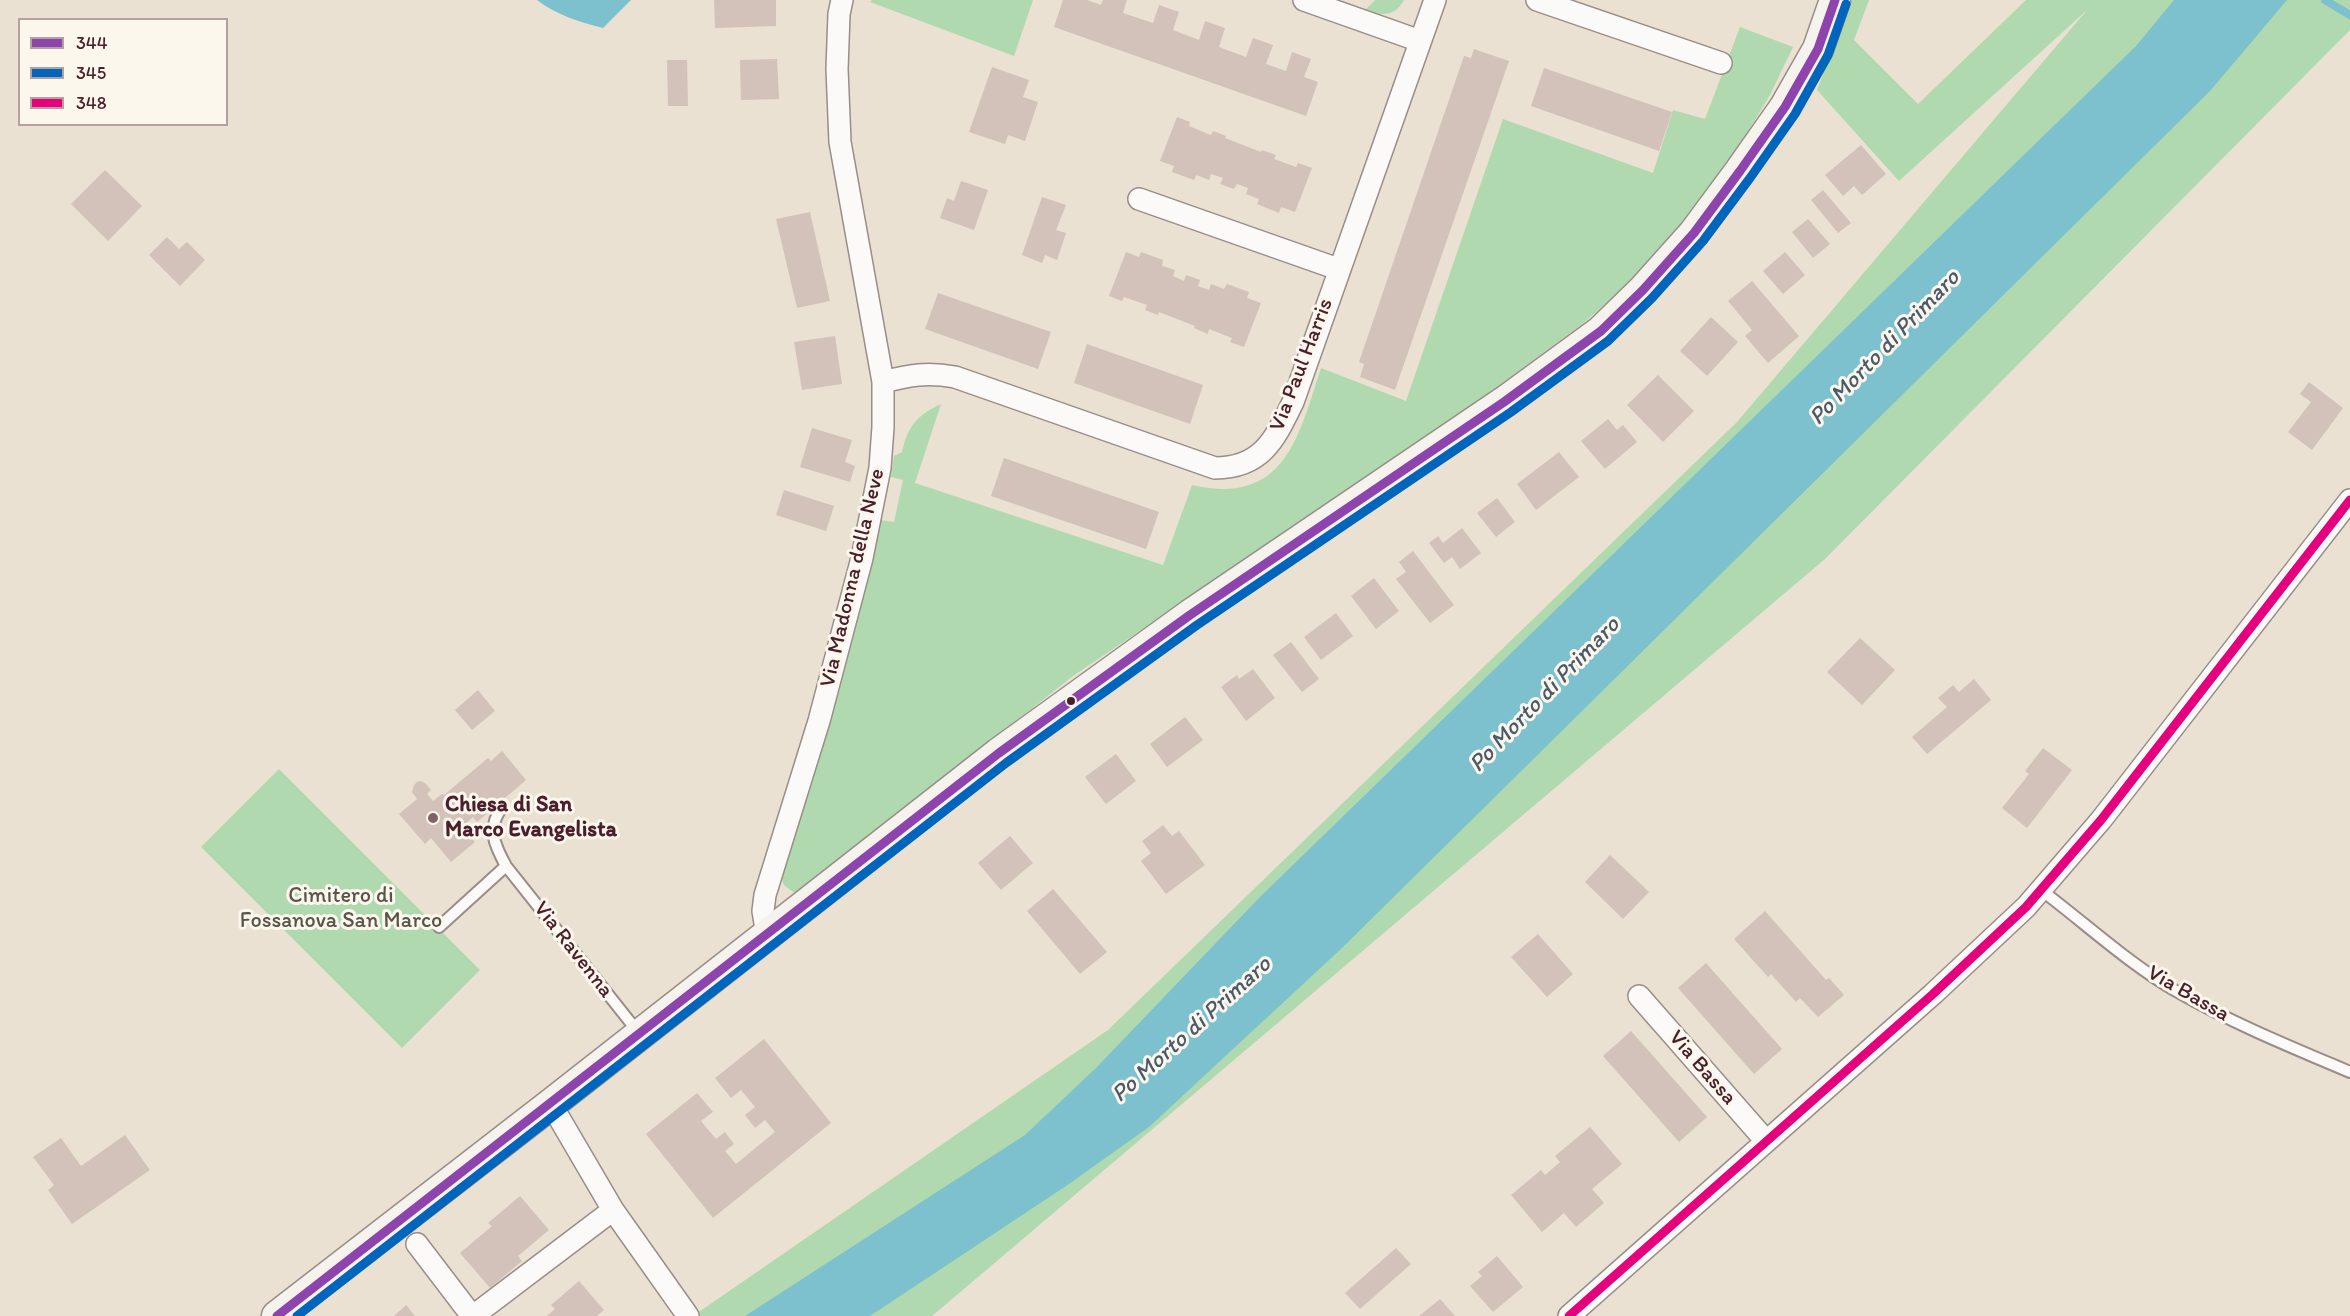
<!DOCTYPE html>
<html>
<head>
<meta charset="utf-8">
<style>
  body { margin:0 }
  #map { position:relative; width:2350px; height:1316px; overflow:hidden; background:#eae1d2; font-family:Itim,sans-serif }
  canvas { display:block }
  .legend { position:absolute; left:18px; top:18px; width:210px; height:108px; box-sizing:border-box; background:#fbf7ec; border:2px solid #b4a19f; margin:0; padding:8px 10px; list-style:none; font-size:18px; color:#4a1f2b }
  .legend li { display:flex; align-items:center; gap:12px; height:30px }
  .legend b { width:30px; border:2px solid #b4a19f }
</style>
</head>
<body>
<div id="map">
<canvas width="2350" height="1316"></canvas>
<ul class="legend">
<li><b style="height:8px;background:#8e44ad"></b>344</li>
<li><b style="height:8px;background:#0065bd"></b>345</li>
<li><b style="height:8px;background:#e5007d"></b>348</li>
</ul>
</div>
<script>
const context = document.querySelector('canvas').getContext('2d');
context.lineJoin = 'round';
function paint(path, color) { context.fillStyle = color; context.fill(path, 'evenodd'); }
function strokePath(path, color, width, dash) { context.strokeStyle = color; context.lineWidth = width; context.lineCap = dash ? 'butt' : 'round'; context.setLineDash(dash || []); context.stroke(path); }
function drawText(font, color, halo, rows, align = 'center') {
  context.font = font + ' Itim,sans-serif'; context.lineWidth = 6; context.setLineDash([]); context.textBaseline = 'middle'; context.strokeStyle = halo; context.fillStyle = color; for (const [text, x, y, turn = 0] of rows) {
    context.save(); context.translate(x, y); context.rotate((+turn || 0) * Math.PI / 180); context.textAlign = isNaN(turn) ? turn : align; if (halo) context.strokeText(text, 0, 0); context.fillText(text, 0, 0); context.restore();
  }
}
const green = new Path2D(`
  M 872,0 L 1033,0 L 1014,56 L 870,2 Z
  M 1375,0 L 1404,0 C 1395,17 1381,16 1365,10 Z
  M 1847,0 L 1869,0 L 1854,40 L 1918,104 L 2026,0 L 2350,0 L 2350,30 L 1825,559 L 932,1316 L 693,1316 L 1108,1030 L 1737,422 L 2087,10 L 1899,181 L 1817,90 L 1838,34 Z
  M 1740,27 L 1793,47 L 1770,95 L 1736,151 L 1690,213 L 1621,291 L 1582,324 L 1453,419 L 1073,676 L 800,892 L 793,892 L 784,885 L 779,874 L 871,560 L 880,520 L 894,522 L 903,480 L 891,477 L 894,456 L 902,452 C 908,426 917,415 941,404 L 915,483 L 1163,565 L 1192,485 C 1284,506 1298,439 1321,368 L 1406,401 L 1503,119 L 1653,173 L 1673,110 L 1705,119 Z
  M 279,769 L 480,970 L 402,1048 L 201,847 Z`);
const water = new Path2D(`
  M 537,0 L 631,0 L 603,28 C 580,22 556,15 537,0 Z
  M 2174,0 L 2287,0 L 2210,91 L 1343,947 L 1149,1127 L 1066,1186 L 870,1316 L 745,1316 L 1025,1135 L 1096,1068 L 1260,897 L 2136,46 Z`);
const stream = new Path2D(`
  M 2325,0 L 2350,15`);
const building = new Path2D(`
  M 714,0 L 776,0 L 776,26 L 715,28 Z
  M 1063,0 L 1087,0 L 1101,5 L 1103,0 L 1127,0 L 1123,13 L 1153,23 L 1159,5 L 1179,12 L 1173,30 L 1199,40 L 1205,21 L 1225,28 L 1219,47 L 1246,57 L 1253,38 L 1273,45 L 1266,64 L 1286,71 L 1292,52 L 1311,59 L 1304,77 L 1318,82 L 1306,116 L 1054,27 Z
  M 1474,49 L 1509,61 L 1395,390 L 1360,377 L 1364,364 L 1359,362 L 1464,56 L 1471,58 Z
  M 777,59 L 779,99 L 741,100 L 740,60 Z
  M 667,60 L 687,60 L 688,106 L 668,106 Z
  M 992,67 L 1029,80 L 1023,97 L 1038,102 L 1025,141 L 1008,135 L 1005,144 L 969,132 Z
  M 1544,68 L 1672,112 L 1659,151 L 1531,106 Z
  M 1177,117 L 1190,122 L 1189,126 L 1211,135 L 1213,131 L 1226,136 L 1225,138 L 1261,152 L 1262,150 L 1276,155 L 1274,159 L 1296,167 L 1298,163 L 1312,168 L 1295,212 L 1281,207 L 1279,213 L 1257,204 L 1259,199 L 1246,194 L 1248,188 L 1237,184 L 1234,189 L 1220,184 L 1223,178 L 1211,174 L 1209,180 L 1196,175 L 1194,180 L 1172,172 L 1174,166 L 1160,161 Z
  M 1861,145 L 1886,174 L 1862,195 L 1854,186 L 1843,196 L 1825,175 Z
  M 105,170 L 142,206 L 108,241 L 71,204 Z
  M 961,181 L 988,190 L 974,230 L 940,218 L 947,198 L 954,201 Z
  M 1823,190 L 1851,223 L 1838,233 L 1811,200 Z
  M 1042,197 L 1066,205 L 1056,230 L 1066,233 L 1057,260 L 1045,255 L 1042,263 L 1022,255 Z
  M 810,212 L 830,301 L 797,308 L 776,219 Z
  M 1808,219 L 1830,244 L 1813,258 L 1792,232 Z
  M 167,237 L 179,249 L 187,242 L 205,260 L 180,286 L 149,255 Z
  M 1126,252 L 1139,257 L 1141,252 L 1163,260 L 1162,266 L 1175,270 L 1173,276 L 1184,281 L 1186,275 L 1200,280 L 1198,286 L 1209,290 L 1211,284 L 1224,289 L 1227,284 L 1249,292 L 1247,298 L 1261,303 L 1244,347 L 1230,342 L 1232,338 L 1209,329 L 1208,334 L 1194,328 L 1195,326 L 1159,312 L 1158,315 L 1145,310 L 1147,305 L 1124,297 L 1122,301 L 1109,296 Z
  M 1785,252 L 1805,275 L 1783,294 L 1763,271 Z
  M 1752,281 L 1799,336 L 1768,363 L 1745,336 L 1752,330 L 1728,301 Z
  M 938,293 L 1051,332 L 1038,369 L 925,329 Z
  M 1711,317 L 1738,342 L 1707,376 L 1680,351 Z
  M 835,336 L 842,384 L 802,390 L 794,342 Z
  M 1087,344 L 1203,385 L 1190,424 L 1074,383 Z
  M 1658,375 L 1694,411 L 1663,442 L 1627,405 Z
  M 2309,382 L 2343,408 L 2312,450 L 2288,432 L 2311,402 L 2300,394 Z
  M 1608,419 L 1617,430 L 1623,425 L 1637,442 L 1605,469 L 1581,441 Z
  M 812,428 L 852,440 L 845,462 L 855,466 L 850,482 L 800,467 Z
  M 1559,452 L 1579,477 L 1536,510 L 1517,484 Z
  M 1004,458 L 1159,512 L 1146,549 L 991,496 Z
  M 784,490 L 834,506 L 826,531 L 776,515 Z
  M 1497,498 L 1515,522 L 1496,537 L 1477,513 Z
  M 1462,528 L 1481,553 L 1460,569 L 1452,557 L 1444,563 L 1429,543 L 1438,536 L 1443,543 Z
  M 1413,551 L 1454,605 L 1430,623 L 1396,579 L 1406,572 L 1399,562 Z
  M 1374,578 L 1399,611 L 1376,629 L 1351,596 Z
  M 1336,613 L 1353,636 L 1321,660 L 1304,637 Z
  M 1860,638 L 1895,670 L 1862,705 L 1827,672 Z
  M 1291,642 L 1319,679 L 1302,692 L 1273,655 Z
  M 1253,669 L 1275,698 L 1246,721 L 1221,687 L 1237,675 L 1239,679 Z
  M 1974,679 L 1991,700 L 1927,754 L 1912,737 L 1947,707 L 1938,698 L 1953,685 L 1959,692 Z
  M 478,690 L 495,711 L 472,730 L 455,710 Z
  M 1185,717 L 1203,740 L 1167,767 L 1150,744 Z
  M 2043,748 L 2072,770 L 2027,828 L 2002,808 L 2029,774 L 2025,771 Z
  M 502,751 L 526,780 L 477,822 L 473,817 L 462,827 L 475,842 L 451,862 L 431,838 L 425,844 L 399,814 L 417,799 L 412,792 L 414,785 L 417,782 L 421,781 L 426,784 L 431,790 L 427,794 L 433,801 L 442,794 L 444,795 L 488,758 L 491,761 Z
  M 1116,754 L 1136,781 L 1106,804 L 1085,777 Z
  M 1163,825 L 1172,836 L 1179,831 L 1205,865 L 1166,894 L 1141,861 L 1151,853 L 1142,841 Z
  M 1010,836 L 1033,863 L 1001,890 L 978,863 Z
  M 1610,855 L 1649,892 L 1623,919 L 1585,882 Z
  M 1053,889 L 1107,952 L 1080,974 L 1027,911 Z
  M 1765,911 L 1826,980 L 1829,978 L 1844,995 L 1818,1017 L 1800,998 L 1796,1002 L 1771,974 L 1768,977 L 1734,939 Z
  M 1538,934 L 1573,974 L 1547,997 L 1511,957 Z
  M 1706,963 L 1782,1049 L 1754,1074 L 1678,988 Z
  M 1631,1031 L 1707,1117 L 1679,1142 L 1603,1056 Z
  M 764,1039 L 831,1123 L 713,1218 L 646,1134 L 697,1093 L 713,1112 L 701,1121 L 716,1139 L 725,1132 L 734,1144 L 725,1151 L 736,1164 L 775,1132 L 765,1120 L 755,1128 L 745,1115 L 755,1107 L 741,1090 L 731,1098 L 715,1078 Z
  M 1590,1127 L 1622,1164 L 1592,1189 L 1604,1203 L 1576,1227 L 1564,1213 L 1542,1232 L 1511,1195 L 1541,1170 L 1545,1175 L 1560,1162 L 1555,1156 Z
  M 125,1135 L 150,1170 L 72,1224 L 48,1190 L 54,1185 L 33,1157 L 61,1138 L 81,1166 Z
  M 520,1196 L 549,1230 L 518,1256 L 522,1261 L 490,1288 L 460,1253 L 492,1226 L 488,1223 Z
  M 1396,1248 L 1411,1264 L 1360,1309 L 1345,1293 Z
  M 1497,1256 L 1523,1287 L 1493,1312 L 1470,1286 L 1482,1276 L 1478,1272 Z
  M 579,1281 L 604,1310 L 597,1316 L 547,1316 L 555,1309 L 551,1305 Z
  M 1440,1299 L 1455,1316 L 1419,1316 Z
  M 406,1305 L 415,1316 L 394,1316 Z`);
const service = new Path2D(`
  M 502,808 C 486,828 495,846 506,866 L 638,1032
  M 2041,890 C 2085,923 2129,964 2176,991 C 2232,1023 2291,1047 2350,1072
  M 439,927 L 506,866`);
const minor = new Path2D(`
  M 1304,0 L 1420,41
  M 1537,0 L 1721,63
  M 1139,199 L 1338,269
  M 883,382 C 910,375 927,372 955,377 L 1215,468 C 1262,468 1275,439 1293,402 L 1435,0
  M 767,935 L 763,911 L 765,895 L 819,721 L 862,558 L 880,468 L 883,427 L 883,382 L 840,142 L 837,69 L 839,14 L 842,0
  M 1639,996 L 1766,1141
  M 551,1104 L 613,1210 L 688,1316
  M 417,1244 L 472,1316
  M 473,1316 L 613,1210
  M 1569,1316 L 1933,994 L 2026,907 L 2101,820 L 2350,500`);
const secondary = new Path2D(`
  M 277,1316 L 551,1104 L 999,753 L 1190,615 L 1504,402 L 1601,331 L 1643,290 L 1694,233 L 1740,171 L 1785,107 L 1818,49 L 1835,0`);
const bus1 = new Path2D(`
  M 277,1316 L 999,753 L 1190,615 L 1504,402 L 1601,331 L 1643,290 L 1694,233 L 1740,171 L 1785,107 L 1818,49 L 1835,0`);
const bus2 = new Path2D(`
  M 297,1316 L 1006,763 L 1197,625 L 1511,412 L 1608,341 L 1652,298 L 1703,241 L 1750,178 L 1795,114 L 1828,55 L 1846,4`);
const bus3 = new Path2D(`
  M 1569,1316 L 1933,994 L 2026,907 L 2101,820 L 2350,500`);
const markers = [
  [1071,701,5,"#4a1f2b"],
  [433,818,6,"#826365"]
];
const streetNames = [
  ["Via Paul Harris",1302,365,-69],
  ["Via Madonna della Neve",853,578,-77],
  ["Via Ravenna",573,950,52],
  ["Via Bassa",2188,994,30],
  ["Via Bassa",1702,1068,49]
];
const poiNames = [
  ["Chiesa di San",445,805],
  ["Marco Evangelista",445,830]
];
const parkNames = [
  ["Cimitero di",341,896],
  ["Fossanova San Marco",341,921]
];
const waterNames = [
  ["Po Morto di Primaro",1885,348,-46],
  ["Po Morto di Primaro",1545,695,-46],
  ["Po Morto di Primaro",1192,1030,-42]
];
paint(green, '#b0d9af');
paint(water, '#7cc1cd');
strokePath(stream, '#7cc1cd', 8);
paint(building, '#d2c2b9');
strokePath(service, '#998d88', 14);
strokePath(minor, '#998d88', 24);
strokePath(secondary, '#998d88', 33);
strokePath(service, '#fcfaf8', 10);
strokePath(minor, '#fcfaf8', 21);
strokePath(secondary, '#f6f2ed', 30);
strokePath(bus1, '#8e44ad', 9);
strokePath(bus2, '#0065bd', 9);
strokePath(bus3, '#e5007d', 9);
for (const [x, y, r, color] of markers) { const dot = new Path2D(); dot.arc(x, y, r, 0, 2 * Math.PI); context.fillStyle = color; context.fill(dot); strokePath(dot, '#fbf7ec', 2); }
drawText('22px', '#4a1f2b', '#fbf7ec', streetNames);
drawText('bold 22px', '#4a1f2b', '#fbf7ec', poiNames, 'left');
drawText('22px', '#5a554a', '#fbf7ec', parkNames);
drawText('italic 24px', '#4b5a6b', '#fbf7ec', waterNames);
</script>
</body>
</html>
